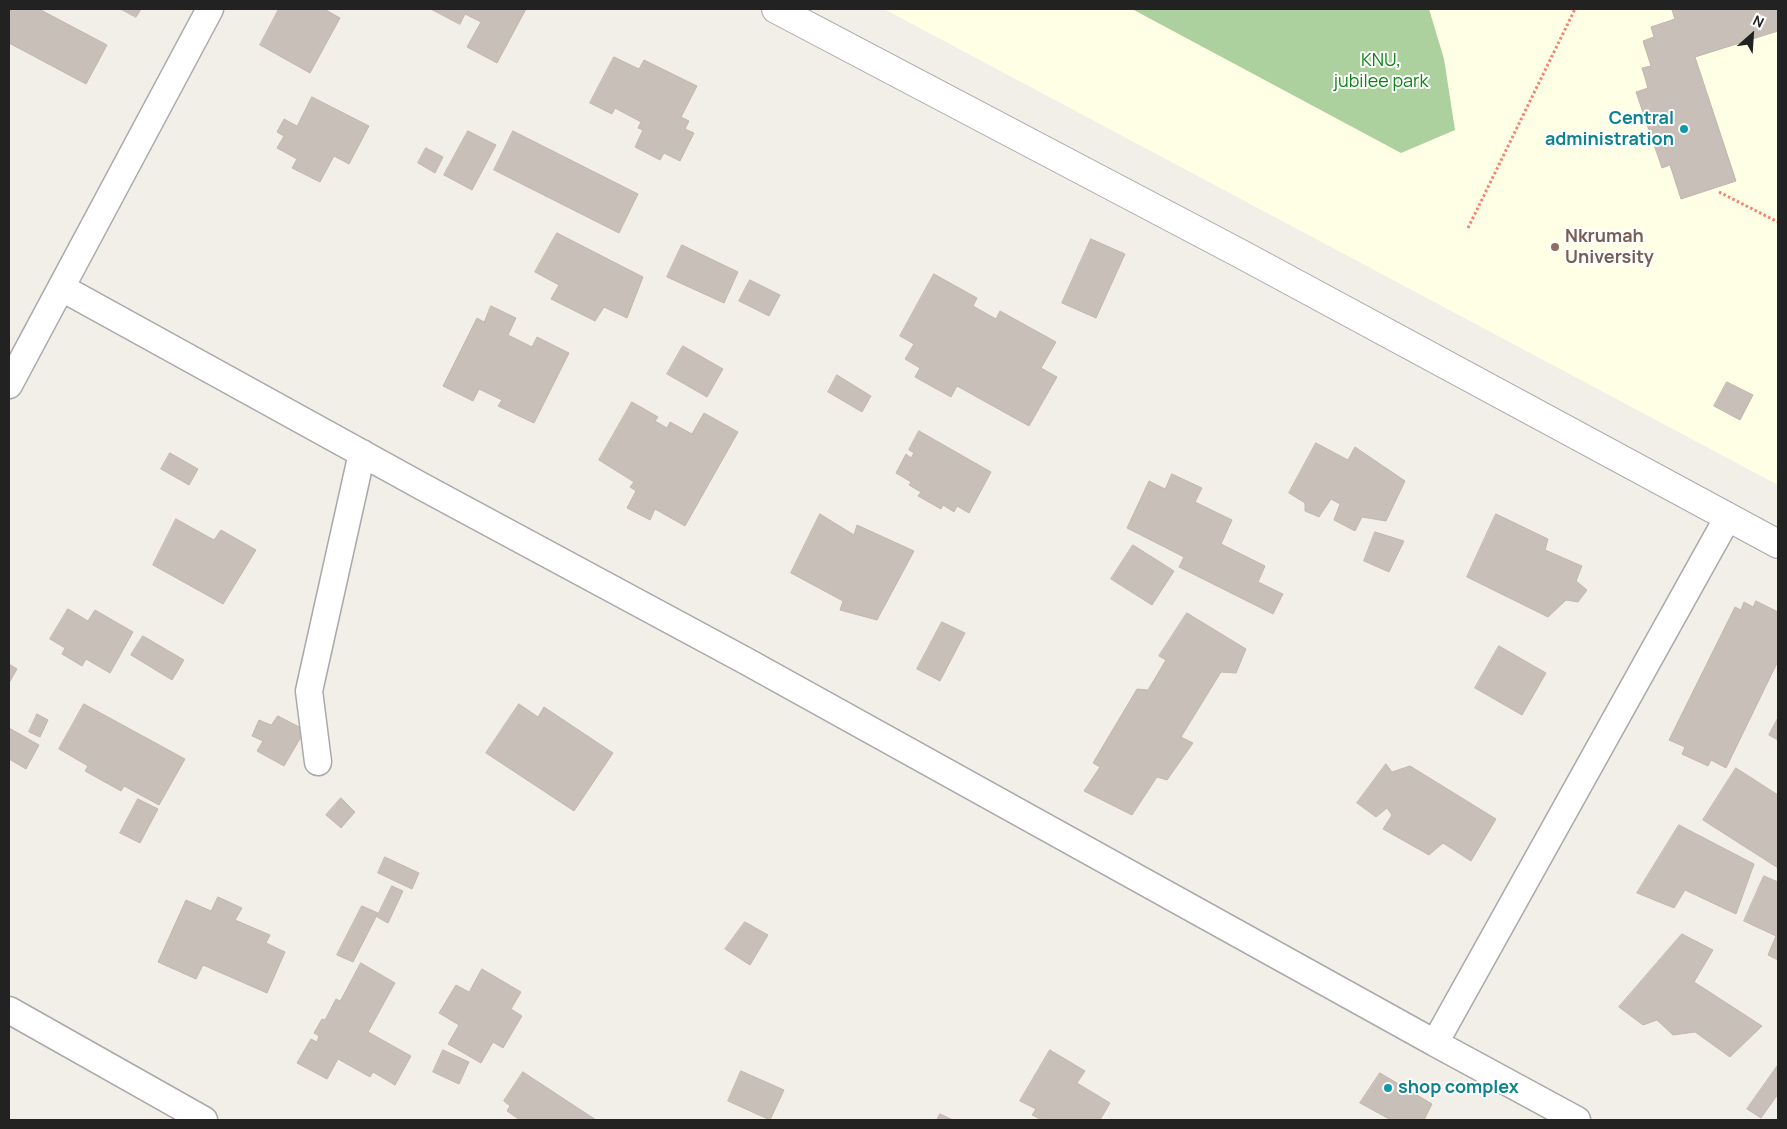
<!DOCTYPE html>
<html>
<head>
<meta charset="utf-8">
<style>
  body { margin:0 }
  #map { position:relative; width:1787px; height:1129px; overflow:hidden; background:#f2efe9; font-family:Manrope,sans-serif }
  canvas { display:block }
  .frame { position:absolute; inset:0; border:10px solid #222; pointer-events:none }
  .north { position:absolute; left:1727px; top:10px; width:50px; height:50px; -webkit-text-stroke:4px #fff; paint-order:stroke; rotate:26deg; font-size:14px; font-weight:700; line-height:20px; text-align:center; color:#222 }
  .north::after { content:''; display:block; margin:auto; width:18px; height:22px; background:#222; clip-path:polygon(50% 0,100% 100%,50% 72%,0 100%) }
</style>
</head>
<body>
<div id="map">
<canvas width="1787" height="1129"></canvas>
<div class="frame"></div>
<div class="north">N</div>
</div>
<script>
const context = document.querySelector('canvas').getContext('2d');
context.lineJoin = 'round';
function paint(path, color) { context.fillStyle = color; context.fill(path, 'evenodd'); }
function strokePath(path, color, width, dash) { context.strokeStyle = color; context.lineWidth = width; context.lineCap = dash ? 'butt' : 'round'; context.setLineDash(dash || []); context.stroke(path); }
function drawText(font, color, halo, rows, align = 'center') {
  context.font = font + ' Manrope,sans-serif'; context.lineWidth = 4; context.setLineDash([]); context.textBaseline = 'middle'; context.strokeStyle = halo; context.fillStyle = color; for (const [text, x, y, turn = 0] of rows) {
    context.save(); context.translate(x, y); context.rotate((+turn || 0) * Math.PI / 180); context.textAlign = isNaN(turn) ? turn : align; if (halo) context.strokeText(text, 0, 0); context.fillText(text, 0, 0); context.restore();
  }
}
const education = new Path2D(`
  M 884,9 L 1778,9 L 1778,485 Z`);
const forest = new Path2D(`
  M 1132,9 L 1429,9 L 1444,59 L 1455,130 L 1401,153 Z`);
const building = new Path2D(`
  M 9,9 L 39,9 L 107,45 L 86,84 L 9,43 Z
  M 121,9 L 141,9 L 136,17 Z
  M 279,9 L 324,9 L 340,18 L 310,73 L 260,45 Z
  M 431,9 L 526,9 L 497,63 L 467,47 L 481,22 L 465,14 L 460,24 Z
  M 1675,9 L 1778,9 L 1778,31 L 1695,57 L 1736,181 L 1681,199 L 1670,165 L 1662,168 L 1636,92 L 1648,88 L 1642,68 L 1651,66 L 1643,41 L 1654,37 L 1651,27 L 1675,19 L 1672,10 Z
  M 614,57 L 639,69 L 644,60 L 697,86 L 681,117 L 689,121 L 685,129 L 694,133 L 680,161 L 664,153 L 660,160 L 635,147 L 643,130 L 638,128 L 641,122 L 615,108 L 612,114 L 590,103 Z
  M 312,97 L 369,126 L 349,164 L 334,156 L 320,182 L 292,168 L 297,159 L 277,148 L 284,136 L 277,132 L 284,119 L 297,126 Z
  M 468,131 L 496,145 L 472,190 L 444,175 Z
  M 513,131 L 638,194 L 619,233 L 494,170 Z
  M 426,148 L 443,157 L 435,173 L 418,163 Z
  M 557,233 L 643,277 L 627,318 L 604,307 L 595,321 L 551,299 L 559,285 L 535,272 Z
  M 1091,239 L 1125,254 L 1096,318 L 1062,303 Z
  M 682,245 L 738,272 L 724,303 L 667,277 Z
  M 934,274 L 977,298 L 973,306 L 996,319 L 1000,311 L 1056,342 L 1041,368 L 1057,377 L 1029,426 L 957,386 L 951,397 L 915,377 L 920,368 L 905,359 L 914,344 L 900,336 Z
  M 750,280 L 780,295 L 769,316 L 739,301 Z
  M 491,306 L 516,318 L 508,335 L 532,347 L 537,337 L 569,353 L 534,423 L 498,406 L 502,400 L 479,389 L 473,401 L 443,386 L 477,318 L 484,322 Z
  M 683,346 L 723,369 L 707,397 L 667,374 Z
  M 837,375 L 871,396 L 862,412 L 828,392 Z
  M 1727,382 L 1753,395 L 1740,420 L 1714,406 Z
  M 632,402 L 658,417 L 655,421 L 667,428 L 670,422 L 692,434 L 704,413 L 738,432 L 685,526 L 655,509 L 650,520 L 627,508 L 636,491 L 630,487 L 634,482 L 599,460 Z
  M 919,431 L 991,472 L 969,513 L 957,506 L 954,512 L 943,505 L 941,509 L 918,496 L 921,492 L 909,485 L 911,482 L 896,473 L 906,454 L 911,458 L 914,453 L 909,450 Z
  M 1316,443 L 1348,460 L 1355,447 L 1405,481 L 1386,521 L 1362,517 L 1355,531 L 1334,520 L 1340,504 L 1331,499 L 1319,517 L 1305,511 L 1305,503 L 1289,493 Z
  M 170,453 L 198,469 L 189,485 L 161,469 Z
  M 1172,474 L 1202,488 L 1195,502 L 1232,520 L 1221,544 L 1265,566 L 1258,582 L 1283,594 L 1273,614 L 1179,567 L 1184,557 L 1127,528 L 1149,481 L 1165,489 Z
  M 820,514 L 854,535 L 857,525 L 914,551 L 877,620 L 840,610 L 843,601 L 791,573 Z
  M 1496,514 L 1548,539 L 1545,550 L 1582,566 L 1576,581 L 1587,590 L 1578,602 L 1566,600 L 1548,617 L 1467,577 Z
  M 176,519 L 214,540 L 221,530 L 256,550 L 223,604 L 153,565 Z
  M 1375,532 L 1404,541 L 1389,572 L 1364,561 Z
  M 1133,545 L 1174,571 L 1152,605 L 1111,579 Z
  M 1756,601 L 1778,612 L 1778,661 L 1726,768 L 1711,760 L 1708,766 L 1682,754 L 1685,747 L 1669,740 L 1735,607 L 1741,610 L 1744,602 L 1753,607 Z
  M 68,609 L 88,621 L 95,610 L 133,632 L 110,673 L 86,659 L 82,666 L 62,654 L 65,648 L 50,639 Z
  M 1187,613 L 1246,649 L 1236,673 L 1221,672 L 1181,737 L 1193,743 L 1167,780 L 1157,777 L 1132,815 L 1084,791 L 1100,767 L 1093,763 L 1137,689 L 1148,690 L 1166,660 L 1159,656 Z
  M 942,622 L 965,633 L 940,681 L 917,669 Z
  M 143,636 L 184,660 L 172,680 L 131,655 Z
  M 1499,646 L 1546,673 L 1522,715 L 1475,688 Z
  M 9,664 L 17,669 L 9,683 Z
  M 84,704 L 185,759 L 159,805 L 124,786 L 121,791 L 85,771 L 88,766 L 59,749 Z
  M 519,704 L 538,717 L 544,707 L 613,753 L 574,811 L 486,753 Z
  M 37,714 L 48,720 L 40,737 L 29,732 Z
  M 278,716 L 305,730 L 284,766 L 257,751 L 263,741 L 252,736 L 259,720 L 271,725 Z
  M 1778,718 L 1778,740 L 1769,735 Z
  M 9,728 L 39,745 L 26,769 L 9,759 Z
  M 1386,764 L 1392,772 L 1410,766 L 1496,819 L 1471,861 L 1443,843 L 1429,855 L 1383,829 L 1392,815 L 1387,808 L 1376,817 L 1357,803 Z
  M 1736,768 L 1778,795 L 1778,868 L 1703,820 Z
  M 341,798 L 355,812 L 341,828 L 326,815 Z
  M 138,799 L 158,809 L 140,843 L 120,833 Z
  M 1679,825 L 1754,864 L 1736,914 L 1685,890 L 1674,908 L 1637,893 Z
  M 385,857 L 419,873 L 412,889 L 378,873 Z
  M 1764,876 L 1778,882 L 1778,960 L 1768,955 L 1776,936 L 1744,921 Z
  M 392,886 L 403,891 L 388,923 L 377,917 Z
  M 218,897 L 242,908 L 235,920 L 270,935 L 266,943 L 285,952 L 267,993 L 203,965 L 196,979 L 158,962 L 186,900 L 211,911 Z
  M 362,906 L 378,913 L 353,962 L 337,955 Z
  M 745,922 L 768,935 L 750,965 L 725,949 Z
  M 1682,934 L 1713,950 L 1694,982 L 1762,1026 L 1730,1057 L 1695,1032 L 1673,1035 L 1657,1020 L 1643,1025 L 1619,1007 Z
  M 361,963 L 395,983 L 368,1032 L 411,1056 L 395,1085 L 373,1072 L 370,1077 L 338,1059 L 327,1079 L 297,1063 L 311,1039 L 317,1042 L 319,1036 L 314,1033 L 322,1019 L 325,1020 L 336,999 L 340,1001 Z
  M 482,969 L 521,992 L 511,1009 L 522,1016 L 503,1048 L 493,1042 L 481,1063 L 448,1044 L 459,1025 L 439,1013 L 456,985 L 469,992 Z
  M 443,1050 L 469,1062 L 459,1084 L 433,1072 Z
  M 1050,1050 L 1085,1071 L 1077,1083 L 1110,1103 L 1100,1120 L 1042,1120 L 1032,1115 L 1036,1109 L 1020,1101 Z
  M 1778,1065 L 1778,1094 L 1761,1118 L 1747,1109 Z
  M 741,1071 L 784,1090 L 770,1120 L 728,1101 Z
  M 523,1072 L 596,1120 L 520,1120 L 507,1111 L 510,1106 L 504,1101 Z
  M 1380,1073 L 1432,1104 L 1424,1120 L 1391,1120 L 1360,1103 Z
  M 940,1114 L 953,1120 L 937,1120 Z`);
const path = new Path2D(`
  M 1719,192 L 1778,222
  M 1468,228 L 1575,9`);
const minor = new Path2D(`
  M 62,288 L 423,487 L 746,661 L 1435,1043 L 1728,517
  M 9,385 L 210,9
  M 318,762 L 309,691 L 362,453
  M 9,1010 L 204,1120
  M 1435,1043 L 1577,1120`);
const tertiary = new Path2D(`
  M 776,9 L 1241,254 L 1778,544`);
const markers = [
  [1684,129,5,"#0f9aa8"],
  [1555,247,5,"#8d6e63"],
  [1388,1088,5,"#0f9aa8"]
];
const parkNames = [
  ["KNU,",1381,61],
  ["jubilee park",1381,82]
];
const cultureNames = [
  ["Central",1674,119],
  ["administration",1674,140],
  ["shop complex",1398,1088,"left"]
];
const educationNames = [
  ["Nkrumah",1565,237],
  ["University",1565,258]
];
paint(education, '#ffffe5');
paint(forest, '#add19e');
paint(building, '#c7bfb8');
strokePath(building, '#c4b6ab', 1);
strokePath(minor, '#a9a9a9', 29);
strokePath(tertiary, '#a9a9a9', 30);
strokePath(path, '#fa8072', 3, [2.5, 2.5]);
strokePath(minor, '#fff', 26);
strokePath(tertiary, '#fff', 28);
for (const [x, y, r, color] of markers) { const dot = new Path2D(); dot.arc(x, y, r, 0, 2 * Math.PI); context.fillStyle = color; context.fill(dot); strokePath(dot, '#fff', 2); }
drawText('18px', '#0c8416', '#fff', parkNames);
drawText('bold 18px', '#0d838f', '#fff', cultureNames, 'right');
drawText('bold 18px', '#785e54', '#fff', educationNames, 'left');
</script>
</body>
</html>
